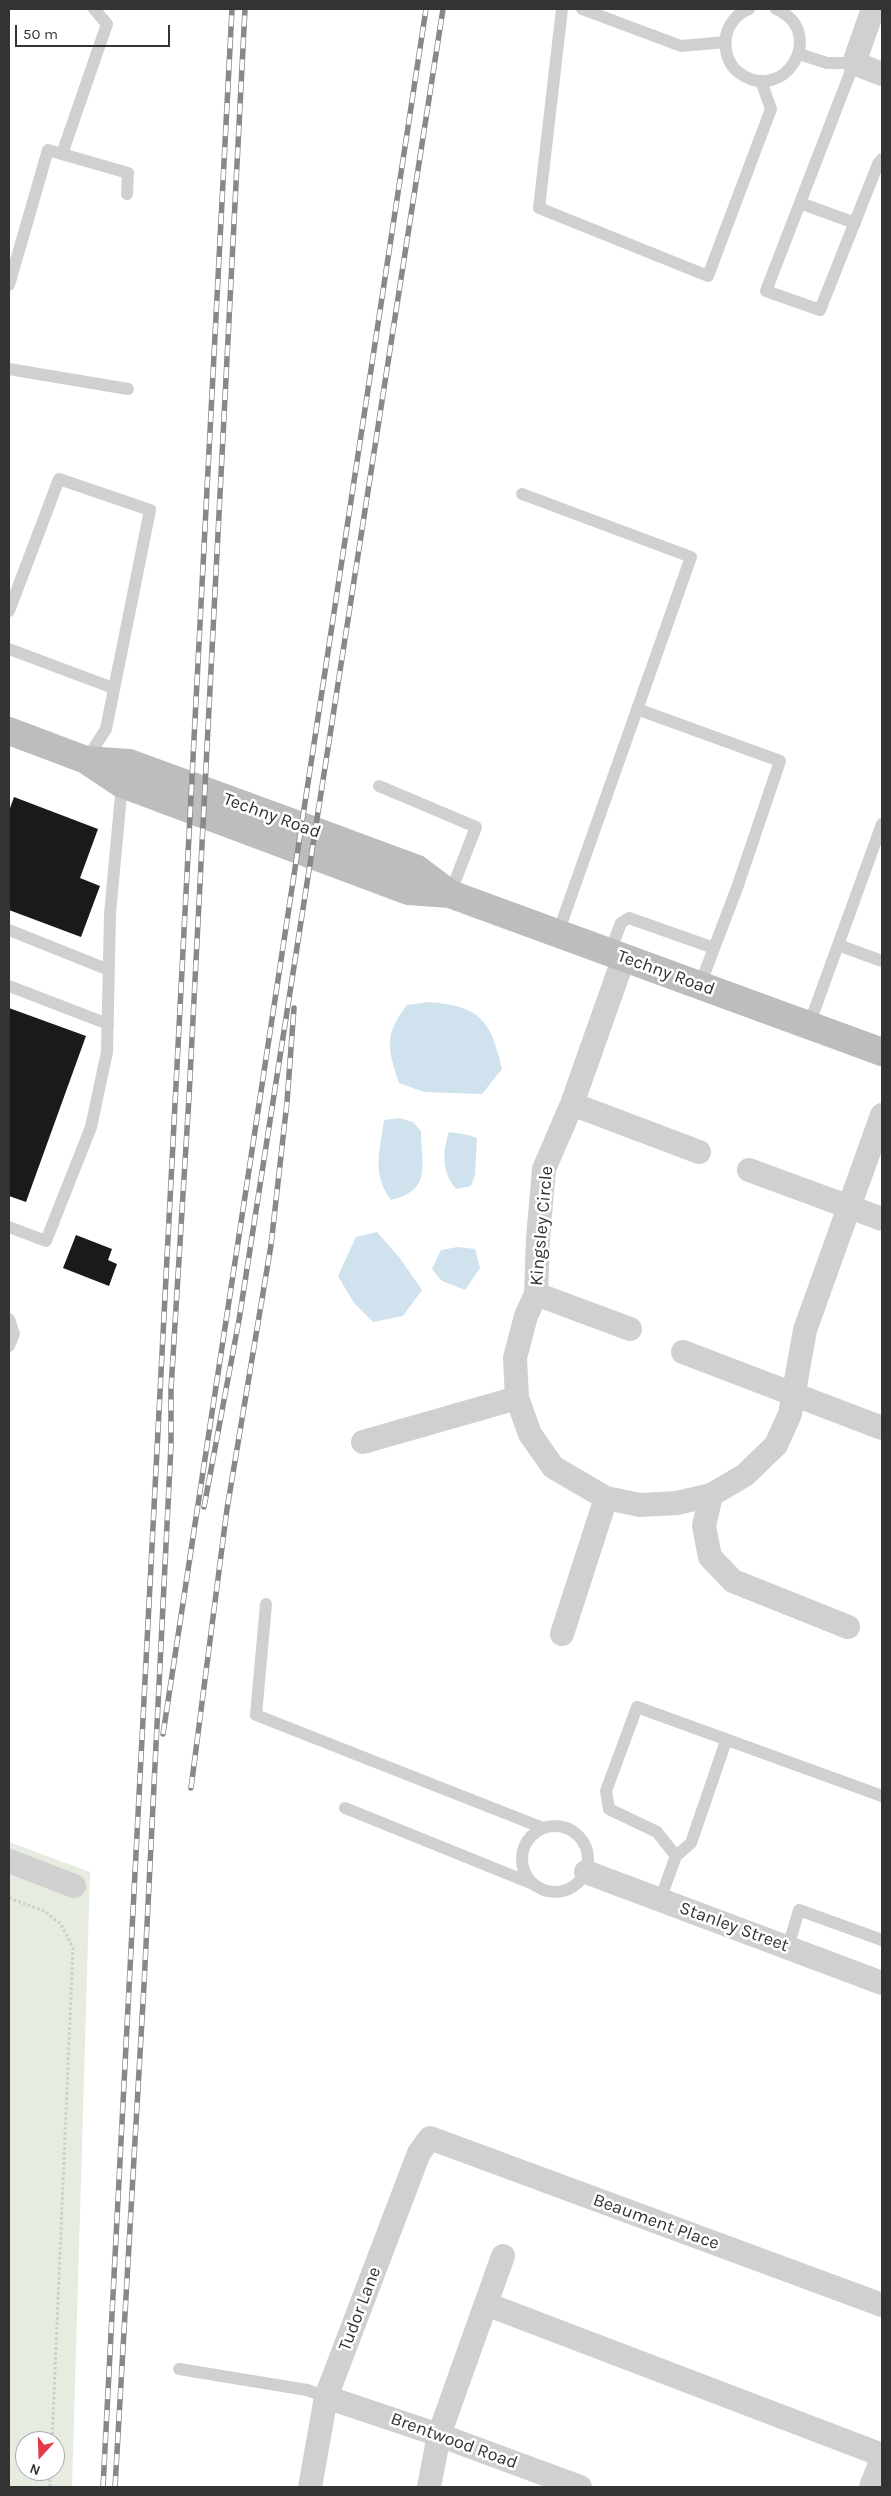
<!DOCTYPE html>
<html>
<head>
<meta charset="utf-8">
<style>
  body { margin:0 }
  #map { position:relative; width:891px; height:2496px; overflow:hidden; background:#fff; font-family:Karla,sans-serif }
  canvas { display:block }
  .frame { position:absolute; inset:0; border:10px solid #333; pointer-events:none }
  .north { position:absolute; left:15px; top:2431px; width:50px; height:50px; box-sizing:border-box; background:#fff; border:1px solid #adadad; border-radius:50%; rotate:200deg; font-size:14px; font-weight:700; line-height:20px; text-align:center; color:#333 }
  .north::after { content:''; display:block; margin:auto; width:18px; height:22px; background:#e63946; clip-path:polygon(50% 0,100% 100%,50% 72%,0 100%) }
  .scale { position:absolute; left:15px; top:25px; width:155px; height:22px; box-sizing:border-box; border:2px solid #333; border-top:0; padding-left:6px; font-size:15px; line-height:18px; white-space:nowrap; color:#333; -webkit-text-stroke:4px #fff; paint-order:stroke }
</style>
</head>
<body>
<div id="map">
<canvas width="891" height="2496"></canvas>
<div class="frame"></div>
<div class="north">N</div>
<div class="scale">50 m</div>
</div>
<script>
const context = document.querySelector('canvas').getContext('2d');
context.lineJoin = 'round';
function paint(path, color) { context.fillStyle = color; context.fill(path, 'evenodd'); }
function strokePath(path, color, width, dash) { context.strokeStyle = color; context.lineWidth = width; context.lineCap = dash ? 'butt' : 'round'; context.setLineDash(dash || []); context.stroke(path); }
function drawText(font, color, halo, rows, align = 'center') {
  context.font = font + ' Karla,sans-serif'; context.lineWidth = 5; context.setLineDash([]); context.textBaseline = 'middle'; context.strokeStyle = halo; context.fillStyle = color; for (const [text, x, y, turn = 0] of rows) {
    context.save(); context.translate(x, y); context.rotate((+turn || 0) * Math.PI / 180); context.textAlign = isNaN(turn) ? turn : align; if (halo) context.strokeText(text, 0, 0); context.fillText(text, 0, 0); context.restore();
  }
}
const green = new Path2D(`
  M 9,1842 L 90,1872 L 72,2487 L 9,2487 ZM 25,2441 L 55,2441 L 55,2471 L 25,2471 Z`);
const water = new Path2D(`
  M 429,1002 C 480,1006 491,1020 502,1069 L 482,1094 L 424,1092 L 399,1083 C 388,1048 383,1036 407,1005 Z
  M 399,1118 L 413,1122 L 421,1131 C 421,1165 433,1190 391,1200 C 371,1173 380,1151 384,1120 Z
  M 449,1132 L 469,1135 L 477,1138 L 475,1175 L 471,1186 L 456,1189 C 442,1172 442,1153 449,1132 Z
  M 377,1232 L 399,1257 L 422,1290 L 403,1316 L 373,1322 L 354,1303 L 338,1276 L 356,1237 Z
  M 458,1247 L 475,1249 L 480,1268 L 465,1290 L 442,1281 L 432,1269 L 441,1250 Z`);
const building = new Path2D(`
  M 14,797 L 98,829 L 80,878 L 100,886 L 81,937 L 9,910 L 9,811 Z
  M 9,1008 L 86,1036 L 26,1202 L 9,1196 Z
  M 76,1235 L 112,1249 L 108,1260 L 117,1264 L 109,1286 L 63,1268 Z`);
const path = new Path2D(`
  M 9,1898 L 44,1911 L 61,1924 L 73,1948 L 52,2441
  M 50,2487 L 50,2471`);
const lane = new Path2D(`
  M 562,9 L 539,208 L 708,276 L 771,109 L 761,81
  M 582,9 L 681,46 L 725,42
  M 749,9 C 737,13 728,25 726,37 C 724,50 728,64 738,72 C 784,107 829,32 776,9
  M 799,54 L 827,63 L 854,63 L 766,291 L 820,310 L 878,164 L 882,159
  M 62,154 L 107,24 L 94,9
  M 800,203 L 855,223
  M 9,285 L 48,150 L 128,173 L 127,194
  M 9,369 L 128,389
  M 522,494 L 691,557 L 558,933
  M 9,611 L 59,479 L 150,510 L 106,729 L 86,760
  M 9,649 L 113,688
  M 637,709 L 780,761 L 737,888 L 700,985
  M 379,786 L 476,827 L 450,894
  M 9,930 L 109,970
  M 838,945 L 882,961
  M 610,952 L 621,923 L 629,918 L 714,948
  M 9,986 L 108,1024
  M 809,1025 L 882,824
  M 9,1227 L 46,1241 L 91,1127 L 107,1052 L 110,914 L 122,784
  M 9,1319 L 14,1334 L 9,1346
  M 266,1604 L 256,1715 L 543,1828
  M 345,1808 L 533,1884
  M522 1859a33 33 0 1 1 66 0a33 33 0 1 1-66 0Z
  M 676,1856 L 657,1832 L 609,1809 L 606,1791 L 637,1707 L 882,1796
  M 660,1900 L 676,1856 L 691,1843 L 726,1741
  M 788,1947 L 799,1910 L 882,1940
  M 179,2369 L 307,2390 L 326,2397`);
const street = new Path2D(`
  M 873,9 L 854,63 L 882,74
  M 624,957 L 572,1104 L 544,1169 L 538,1238 L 536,1294 L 526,1316 L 515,1358 L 517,1398 L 530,1434 L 553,1467 L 606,1498 L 640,1505 L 677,1503 L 711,1495 L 745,1475 L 776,1445 L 790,1414 L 805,1330 L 882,1115
  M 572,1104 L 699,1152
  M 749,1170 L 882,1219
  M 536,1294 L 630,1329
  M 683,1352 L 882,1428
  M 363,1442 L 517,1398
  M 711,1495 L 704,1526 L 710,1557 L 733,1581 L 848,1627
  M 562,1634 L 606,1498
  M 9,1861 L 74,1886
  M 586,1872 L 882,1983
  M 486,2304 L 882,2455
  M 326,2397 L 439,2435 L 580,2487
  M 310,2487 L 326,2397 L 419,2153 L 430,2138 L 882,2305
  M 429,2487 L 439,2435 L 503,2256
  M 871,2487 L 882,2459`);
const secondary = new Path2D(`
  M 9,731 L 86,760 L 122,784 L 408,891 L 450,894 L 882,1052
  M 86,760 L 129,763 L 301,826 L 417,869 L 450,894`);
const rail = new Path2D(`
  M 204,1507 L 239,1320 L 443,9
  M 163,1734 L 426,9
  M 191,1788 L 227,1509 L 271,1245 L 287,1102 L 294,1008
  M 103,2487 L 232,9
  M 115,2487 L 144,1985 L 171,1445 L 171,1389 L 189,1097 L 245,9`);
const streetNames = [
  ["Techny Road",272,816,20],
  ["Techny Road",666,973,20],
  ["Kingsley Circle",542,1226,-85],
  ["Stanley Street",734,1927,20],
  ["Beaument Place",656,2222,20],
  ["Tudor Lane",360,2309,-69],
  ["Brentwood Road",454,2441,20]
];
paint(green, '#e6ecdf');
paint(water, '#cfe2ee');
paint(building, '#1a1a1a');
strokePath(path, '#cdcdcd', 3, [2.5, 2.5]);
strokePath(lane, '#d0d0d0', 12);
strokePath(street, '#d0d0d0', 24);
strokePath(secondary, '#bdbdbd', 28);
strokePath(rail, '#888', 5.5);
strokePath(rail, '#fff', 4, [11]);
drawText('18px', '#333', '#fff', streetNames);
</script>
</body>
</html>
